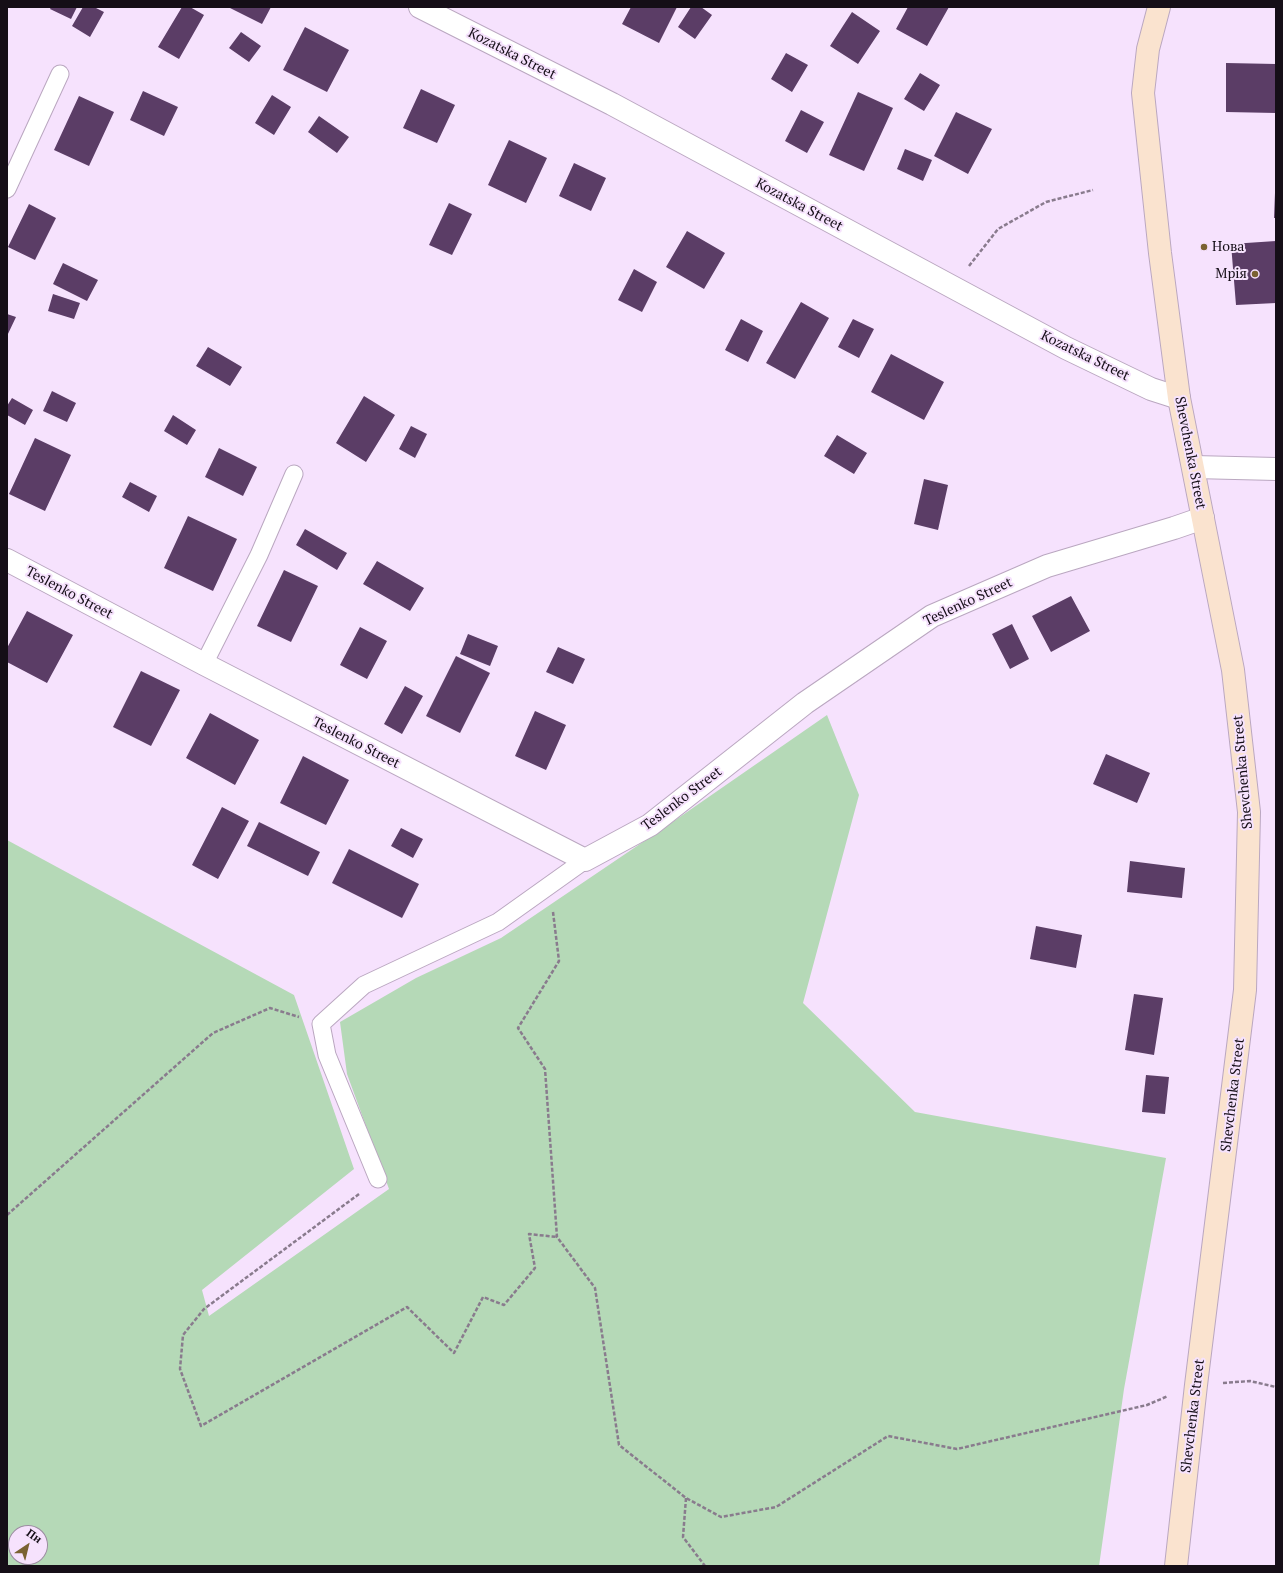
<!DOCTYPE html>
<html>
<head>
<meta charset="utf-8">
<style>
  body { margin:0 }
  #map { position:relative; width:1283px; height:1573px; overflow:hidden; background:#f6e2fd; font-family:"PT Serif",serif }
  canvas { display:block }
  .frame { position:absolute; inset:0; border:8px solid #150e17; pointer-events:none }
  .north { position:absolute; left:8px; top:1525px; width:40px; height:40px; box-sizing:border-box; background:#f6e2fd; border:1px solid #9c8da1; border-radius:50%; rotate:35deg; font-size:11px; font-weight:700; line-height:16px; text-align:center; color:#150e17 }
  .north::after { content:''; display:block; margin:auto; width:14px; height:18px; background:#7a6232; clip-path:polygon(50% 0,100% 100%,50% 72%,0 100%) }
</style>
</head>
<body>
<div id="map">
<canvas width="1283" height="1573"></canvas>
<div class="frame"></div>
<div class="north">Пн</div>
</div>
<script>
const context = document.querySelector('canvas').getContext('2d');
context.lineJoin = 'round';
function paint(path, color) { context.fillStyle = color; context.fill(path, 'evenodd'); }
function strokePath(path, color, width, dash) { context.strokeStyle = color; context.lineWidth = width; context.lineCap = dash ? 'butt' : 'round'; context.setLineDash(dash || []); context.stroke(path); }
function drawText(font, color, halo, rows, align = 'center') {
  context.font = font + ' "PT Serif",serif'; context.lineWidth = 4; context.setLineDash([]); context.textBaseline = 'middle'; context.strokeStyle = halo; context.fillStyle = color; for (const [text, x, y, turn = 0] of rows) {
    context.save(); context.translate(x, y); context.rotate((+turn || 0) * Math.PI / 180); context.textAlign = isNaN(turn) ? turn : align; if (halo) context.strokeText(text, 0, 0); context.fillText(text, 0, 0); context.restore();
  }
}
const green = new Path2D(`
  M 827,715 L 859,795 L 803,1003 L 915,1112 L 1166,1158 L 1124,1389 L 1099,1566 L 7,1566 L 7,840 L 294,995 L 354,1169 L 202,1290 L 209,1316 L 389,1189 L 347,1074 L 340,1022 L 416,978 L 501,938 L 674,821 ZM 16,1533 L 40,1533 L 40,1557 L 16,1557 Z`);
const building = new Path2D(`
  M 51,7 L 77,7 L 71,19 L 50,9 Z
  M 83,7 L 94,7 L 104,12 L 90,37 L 72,26 Z
  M 182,7 L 190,7 L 204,15 L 179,59 L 158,47 Z
  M 228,7 L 271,7 L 262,24 Z
  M 631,7 L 677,7 L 659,43 L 622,24 Z
  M 691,7 L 701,7 L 712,15 L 695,39 L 678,27 Z
  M 908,7 L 949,7 L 927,46 L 896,29 Z
  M 852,12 L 880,31 L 858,64 L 830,46 Z
  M 305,27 L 349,50 L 327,92 L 283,70 Z
  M 241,32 L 261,46 L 249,62 L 229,48 Z
  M 786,53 L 808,65 L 792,92 L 771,79 Z
  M 1226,63 L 1276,64 L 1276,113 L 1226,112 Z
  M 920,73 L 940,85 L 924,111 L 904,99 Z
  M 421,89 L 455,105 L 437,143 L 403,128 Z
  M 143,91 L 178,107 L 164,136 L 130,120 Z
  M 858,92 L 893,108 L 864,171 L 829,155 Z
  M 272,95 L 291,107 L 274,135 L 255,123 Z
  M 79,96 L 114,112 L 89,166 L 54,150 Z
  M 801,110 L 824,122 L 807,153 L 785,141 Z
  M 956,112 L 992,129 L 968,174 L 934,156 Z
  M 319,116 L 349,137 L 337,153 L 308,132 Z
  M 509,140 L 547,158 L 526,203 L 488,185 Z
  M 905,149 L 932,160 L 923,181 L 897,169 Z
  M 574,163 L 606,178 L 591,211 L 559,196 Z
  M 1275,193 L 1276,193 L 1276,218 L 1274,218 Z
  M 449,203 L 472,214 L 452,255 L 429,245 Z
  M 29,204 L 56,218 L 35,260 L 8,247 Z
  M 687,231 L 725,253 L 704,289 L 666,267 Z
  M 1276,241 L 1276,303 L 1236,305 L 1231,244 Z
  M 63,263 L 98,280 L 87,301 L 53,284 Z
  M 634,269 L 657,282 L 642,312 L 618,300 Z
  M 53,294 L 80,303 L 74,319 L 48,311 Z
  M 801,302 L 829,318 L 795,379 L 766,363 Z
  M 7,314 L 16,317 L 7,336 Z
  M 741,319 L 763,331 L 748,362 L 725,350 Z
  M 853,319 L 874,329 L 859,358 L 838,347 Z
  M 208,347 L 242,367 L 230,386 L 196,366 Z
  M 891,354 L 944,382 L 924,420 L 871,392 Z
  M 52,391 L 76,403 L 67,422 L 43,411 Z
  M 364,396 L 395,415 L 366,462 L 336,443 Z
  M 12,398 L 33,410 L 25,425 L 7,415 L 7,406 Z
  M 173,415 L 196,430 L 187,445 L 164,431 Z
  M 411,426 L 427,434 L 415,458 L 399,449 Z
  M 837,435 L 867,453 L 854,474 L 824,456 Z
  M 35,438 L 71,455 L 45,511 L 9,494 Z
  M 219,448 L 257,467 L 243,496 L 205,477 Z
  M 924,479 L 948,485 L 938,530 L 914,524 Z
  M 130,482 L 157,496 L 149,512 L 122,497 Z
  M 188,516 L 237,539 L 213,591 L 164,568 Z
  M 305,529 L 347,553 L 337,570 L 296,545 Z
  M 377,561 L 424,588 L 410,611 L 363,584 Z
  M 284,570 L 318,586 L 291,642 L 257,626 Z
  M 1071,596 L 1090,631 L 1051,652 L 1032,616 Z
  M 27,611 L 73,635 L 47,683 L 7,662 L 7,648 Z
  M 1012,624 L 1029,659 L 1010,669 L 992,634 Z
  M 360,627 L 387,641 L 367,679 L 340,665 Z
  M 468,634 L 498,646 L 490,666 L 460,654 Z
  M 558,647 L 585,659 L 573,684 L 546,672 Z
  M 456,656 L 490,673 L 460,733 L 426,716 Z
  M 141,671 L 180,690 L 151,746 L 113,727 Z
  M 405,686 L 423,696 L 402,734 L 384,724 Z
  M 535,711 L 566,725 L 546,770 L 515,756 Z
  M 210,713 L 259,740 L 235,785 L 186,758 Z
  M 1106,754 L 1150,773 L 1137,803 L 1093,784 Z
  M 303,756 L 349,780 L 326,825 L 280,803 Z
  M 222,807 L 249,821 L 218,879 L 192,865 Z
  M 259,822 L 320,852 L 308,876 L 247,846 Z
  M 401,828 L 423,839 L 413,858 L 391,846 Z
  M 349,849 L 419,884 L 402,918 L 332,883 Z
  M 1130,861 L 1185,868 L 1182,898 L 1127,892 Z
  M 1036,926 L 1082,935 L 1076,968 L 1030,959 Z
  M 1134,994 L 1163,998 L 1154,1055 L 1125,1050 Z
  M 1146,1075 L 1169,1077 L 1165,1114 L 1142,1112 Z`);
const path = new Path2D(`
  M 969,266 L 998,229 L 1046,202 L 1093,190
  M 553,912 L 559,961 L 518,1028 L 545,1069 L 557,1237 L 595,1288 L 619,1445 L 686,1498 L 721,1517 L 776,1507 L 888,1436 L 957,1449 L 1147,1405 L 1168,1396
  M 359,1194 L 204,1309 L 183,1335 L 180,1369 L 201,1426 L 407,1307 L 454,1353 L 483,1297 L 504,1305 L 535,1268 L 529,1234 L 557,1237
  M 7,1215 L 213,1033 L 270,1008 L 299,1017
  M 1223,1383 L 1250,1381 L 1276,1387
  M 686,1498 L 683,1537 L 705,1566`);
const lane = new Path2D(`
  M 7,189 L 60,74
  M 204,664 L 259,555 L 294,474
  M 378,1179 L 327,1055 L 321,1024 L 364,985 L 498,922 L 585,860`);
const street = new Path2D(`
  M 420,7 L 612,104 L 1066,348 L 1151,389 L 1179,398
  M 1194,467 L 1276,469
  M 7,560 L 204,664 L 585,860 L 650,825 L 805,703 L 932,616 L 1047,566 L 1174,528 L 1203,518`);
const secondary = new Path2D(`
  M 1159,7 L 1148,49 L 1143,93 L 1160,253 L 1179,398 L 1233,670 L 1249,812 L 1245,990 L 1196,1385 L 1176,1566`);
const markers = [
  [1204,247,4,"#7a6232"],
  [1255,274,4,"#7a6232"]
];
const streetNames = [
  ["Kozatska Street",512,54,27],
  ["Kozatska Street",799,205,28],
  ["Kozatska Street",1085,356,26],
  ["Shevchenka Street",1190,453,79],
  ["Teslenko Street",69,593,28],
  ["Teslenko Street",968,602,-25],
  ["Teslenko Street",356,743,27],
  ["Shevchenka Street",1243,772,-95],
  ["Teslenko Street",682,799,-37],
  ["Shevchenka Street",1233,1095,-83],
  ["Shevchenka Street",1193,1416,-83]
];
const poiNames = [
  ["Нова",1212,247],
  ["Мрія",1247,274,"right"]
];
paint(green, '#b5d9b7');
paint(building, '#5b3d66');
strokePath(lane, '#baa7c0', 19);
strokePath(street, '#baa7c0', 24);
strokePath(secondary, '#baa7c0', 24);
strokePath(path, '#897b8d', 2.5, [4, 2]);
strokePath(lane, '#fff', 17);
strokePath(street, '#fff', 22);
strokePath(secondary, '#fae3cf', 22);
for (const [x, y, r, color] of markers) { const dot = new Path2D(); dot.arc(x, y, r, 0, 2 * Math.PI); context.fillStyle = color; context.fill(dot); strokePath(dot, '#f6e2fd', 1.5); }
drawText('14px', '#150e17', '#f6e2fd', streetNames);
drawText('14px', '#150e17', '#f6e2fd', poiNames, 'left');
</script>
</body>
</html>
